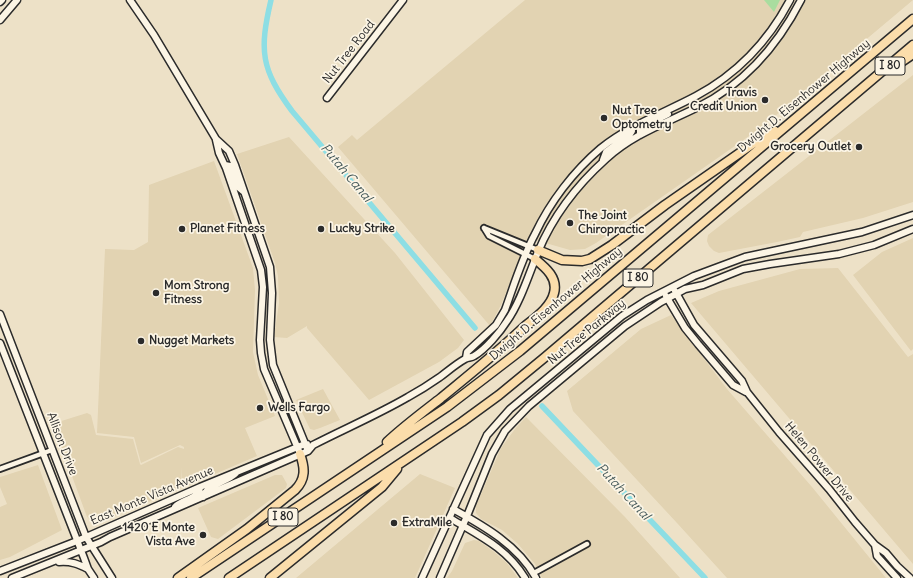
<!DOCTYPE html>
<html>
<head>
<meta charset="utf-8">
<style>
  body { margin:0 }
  canvas { display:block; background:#ede1c7 }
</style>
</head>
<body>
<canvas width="913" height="578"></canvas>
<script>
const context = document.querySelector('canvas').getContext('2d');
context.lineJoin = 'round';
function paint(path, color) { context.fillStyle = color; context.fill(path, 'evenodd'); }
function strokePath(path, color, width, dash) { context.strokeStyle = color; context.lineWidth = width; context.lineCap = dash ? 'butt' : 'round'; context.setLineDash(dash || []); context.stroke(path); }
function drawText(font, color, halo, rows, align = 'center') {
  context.font = font + ' Delius,sans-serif'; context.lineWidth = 3.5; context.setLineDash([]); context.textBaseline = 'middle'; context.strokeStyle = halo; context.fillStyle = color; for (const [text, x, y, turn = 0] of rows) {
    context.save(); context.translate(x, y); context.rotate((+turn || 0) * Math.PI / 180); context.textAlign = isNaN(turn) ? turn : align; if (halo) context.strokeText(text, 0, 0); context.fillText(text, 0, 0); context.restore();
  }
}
const built = new Path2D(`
  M 525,0 L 913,0 L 762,127 L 596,243 L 585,249 L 570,250 L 528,238 L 501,305 L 490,326 L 338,147 L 352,135 L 357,140 Z
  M 913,75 L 913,202 L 863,218 L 803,232 L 800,237 L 777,242 L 719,253 L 714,251 L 709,246 L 707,241 L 708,235 Z
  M 289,137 L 395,253 L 464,340 L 458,348 L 439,362 L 369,400 L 307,328 L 307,326 L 287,338 L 274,337 L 279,303 L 278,276 L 275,263 L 237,154 Z
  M 214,161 L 253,268 L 255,290 L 253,352 L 258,375 L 275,416 L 245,428 L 257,456 L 182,488 L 182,467 L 181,488 L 104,521 L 92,521 L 87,517 L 54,427 L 55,423 L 87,413 L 91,415 L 96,435 L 133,439 L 140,464 L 141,465 L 178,447 L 184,449 L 184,447 L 180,445 L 141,463 L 134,437 L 97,433 L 105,249 L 134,250 L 148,242 L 149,185 Z
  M 913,238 L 913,349 L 911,351 L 853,275 L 882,252 Z
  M 838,268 L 908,357 L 913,354 L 913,564 L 691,303 L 719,291 L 800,269 Z
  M 671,315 L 727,389 L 812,487 L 886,578 L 727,578 L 677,523 L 573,411 L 567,391 L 641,329 Z
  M 323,389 L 340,420 L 320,428 L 314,430 L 310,429 L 296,400 Z
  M 526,417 L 625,517 L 680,578 L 542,578 L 535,564 L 518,544 L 502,530 L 481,519 L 476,513 L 476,506 L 501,448 L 515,429 Z
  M 38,465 L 62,530 L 10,557 L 0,560 L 0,507 L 7,504 L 0,487 L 0,477 Z
  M 420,474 L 455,488 L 415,578 L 296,578 Z
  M 275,475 L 282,475 L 287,484 L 286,488 L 218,539 L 211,537 L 198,508 Z
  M 474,540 L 479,541 L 493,551 L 507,563 L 518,578 L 447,578 L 452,571 L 465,543 Z`);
const green = new Path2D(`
  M 764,0 L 780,0 L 774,12 Z`);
const canal = new Path2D(`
  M 271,0 C 259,51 261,69 292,111 L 475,328
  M 542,406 L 705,578`);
const street = new Path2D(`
  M 484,228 L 489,236 L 535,259
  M 484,228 L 538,250
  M 0,469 L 52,450
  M 534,573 L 587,544`);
const secondary = new Path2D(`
  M 130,0 L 154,35 L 216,139 L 229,151 L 235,165 L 270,267 L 272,293 L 270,340 L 273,365 L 308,451
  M 0,2 L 2,0
  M 0,20 L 17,0
  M 327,98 L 403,0
  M 640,135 L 640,129 L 644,126 L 668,114
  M 216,140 L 219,153 L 226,168 L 261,270 L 263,287 L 260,340 L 261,353 L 264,369 L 299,451
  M 603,160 L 606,152 L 630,134 L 632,131 L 631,128
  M 225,165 L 230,166 L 238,187 L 244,192
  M 675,291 L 694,325 L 742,381 L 747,392 L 779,432 L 829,489 L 855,522 L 875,545 L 886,553 L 897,566 L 910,578
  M 666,296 L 685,328 L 698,344 L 733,385 L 746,392
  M 0,314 L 86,537 L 112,578
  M 0,343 L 84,558 L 88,569 L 94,578
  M 466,358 L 467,352 L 496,325 L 505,310 C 514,285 522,258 535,234 C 550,202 574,171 601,148 C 630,125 664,113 696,96 C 737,74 769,40 790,0
  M 203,497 C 205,485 228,482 236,473
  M 175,507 C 182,499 200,499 200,487
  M 453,509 C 484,526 519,546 536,578
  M 450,518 C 478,535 507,548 525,578
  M 875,545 L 877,556 L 897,578
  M 59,562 C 71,561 78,564 88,569
  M 0,571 L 77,541 L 200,487 L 305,444 L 307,444
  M 12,578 L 101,542 L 110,537 L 308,451 L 313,445 C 344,429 377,415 408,397 C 419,391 430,384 440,377 C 448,371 456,364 465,359 C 468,357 471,358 474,356 C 486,349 500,332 507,321 C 520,303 529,274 538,252 C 553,216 577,185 606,159 C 633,134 666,123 698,107 C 744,84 778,45 801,0
  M 422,578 L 487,435 L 510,409 L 622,316 L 647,300 L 694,276 L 745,257 L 862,232 L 913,215
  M 440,578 L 467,516 L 492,454 L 505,431 L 529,406 L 625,326 L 661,302 L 685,289 L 703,285 L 743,269 L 770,264 L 839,254 L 874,245 L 913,229`);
const highway = new Path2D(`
  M 897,65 L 913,54
  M 538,250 L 562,260 L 582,261 L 590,259 L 612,245 L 665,205 L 754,143 L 775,131
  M 387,442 C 404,426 423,412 441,398 C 469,375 498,352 524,327 C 535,318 551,307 554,293 C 558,278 546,268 535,259
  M 178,578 L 247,529 L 295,490 C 306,479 305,468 300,454
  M 191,578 L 447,407 L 520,351 L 913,19
  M 229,578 L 462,422 L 499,395 L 544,358 L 913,45
  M 270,578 L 382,487 L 397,469`);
const markers = [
  [765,100,4,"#2b2b2b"],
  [604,118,4,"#2b2b2b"],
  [859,147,4,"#2b2b2b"],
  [570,223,4,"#2b2b2b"],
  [182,229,4,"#2b2b2b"],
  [321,229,4,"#2b2b2b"],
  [156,293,4,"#2b2b2b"],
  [141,341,4,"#2b2b2b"],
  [260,408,4,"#2b2b2b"],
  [394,523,4,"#2b2b2b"],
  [203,535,4,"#2b2b2b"]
];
const shields = [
  [890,66,30],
  [638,278,30],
  [283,517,30]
];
const shieldNames = [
  ["I 80",890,66],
  ["I 80",638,278],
  ["I 80",283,517]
];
const streetNames = [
  ["Nut Tree Road",349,52,-52],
  ["Dwight D. Eisenhower Highway",804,96,-40],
  ["Dwight D. Eisenhower Highway",556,304,-40],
  ["Nut Tree Parkway",587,332,-39],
  ["Allison Drive",62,444,69],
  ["Helen Power Drive",819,462,50],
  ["East Monte Vista Avenue",152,496,-23]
];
const poiNames = [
  ["Travis",757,93,"right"],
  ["Credit Union",757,107,"right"],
  ["Nut Tree",612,111],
  ["Optometry",612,125],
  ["Grocery Outlet",851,147,"right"],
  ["The Joint",578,216],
  ["Chiropractic",578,230],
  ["Planet Fitness",190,229],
  ["Lucky Strike",329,229],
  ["Mom Strong",164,286],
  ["Fitness",164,300],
  ["Nugget Markets",149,341],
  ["Wells Fargo",268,408],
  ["ExtraMile",402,523],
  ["1420 E Monte",195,528,"right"],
  ["Vista Ave",195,542,"right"]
];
const waterNames = [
  ["Putah Canal",346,173,50],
  ["Putah Canal",623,492,47]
];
paint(built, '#e2d3b2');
paint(green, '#a9dd9f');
strokePath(canal, '#8ddee4', 5.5);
strokePath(street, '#2b2b2b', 8);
strokePath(secondary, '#2b2b2b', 9);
strokePath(highway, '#2b2b2b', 11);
strokePath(street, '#fcf5e5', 4.5);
strokePath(secondary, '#fcf5e5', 6);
strokePath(highway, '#fbddab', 8);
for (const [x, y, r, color] of markers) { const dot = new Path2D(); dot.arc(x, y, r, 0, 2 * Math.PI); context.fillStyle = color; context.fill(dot); strokePath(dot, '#fcf5e5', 1.5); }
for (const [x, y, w] of shields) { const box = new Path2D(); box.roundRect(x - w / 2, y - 9, w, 18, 3); context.fillStyle = '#fcf5e5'; context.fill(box); strokePath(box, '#2b2b2b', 1); }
drawText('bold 11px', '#2b2b2b', null, shieldNames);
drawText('12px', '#2b2b2b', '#fcf5e5', streetNames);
drawText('bold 12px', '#2b2b2b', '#fcf5e5', poiNames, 'left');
drawText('italic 13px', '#445859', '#fcf5e5', waterNames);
</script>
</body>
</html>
